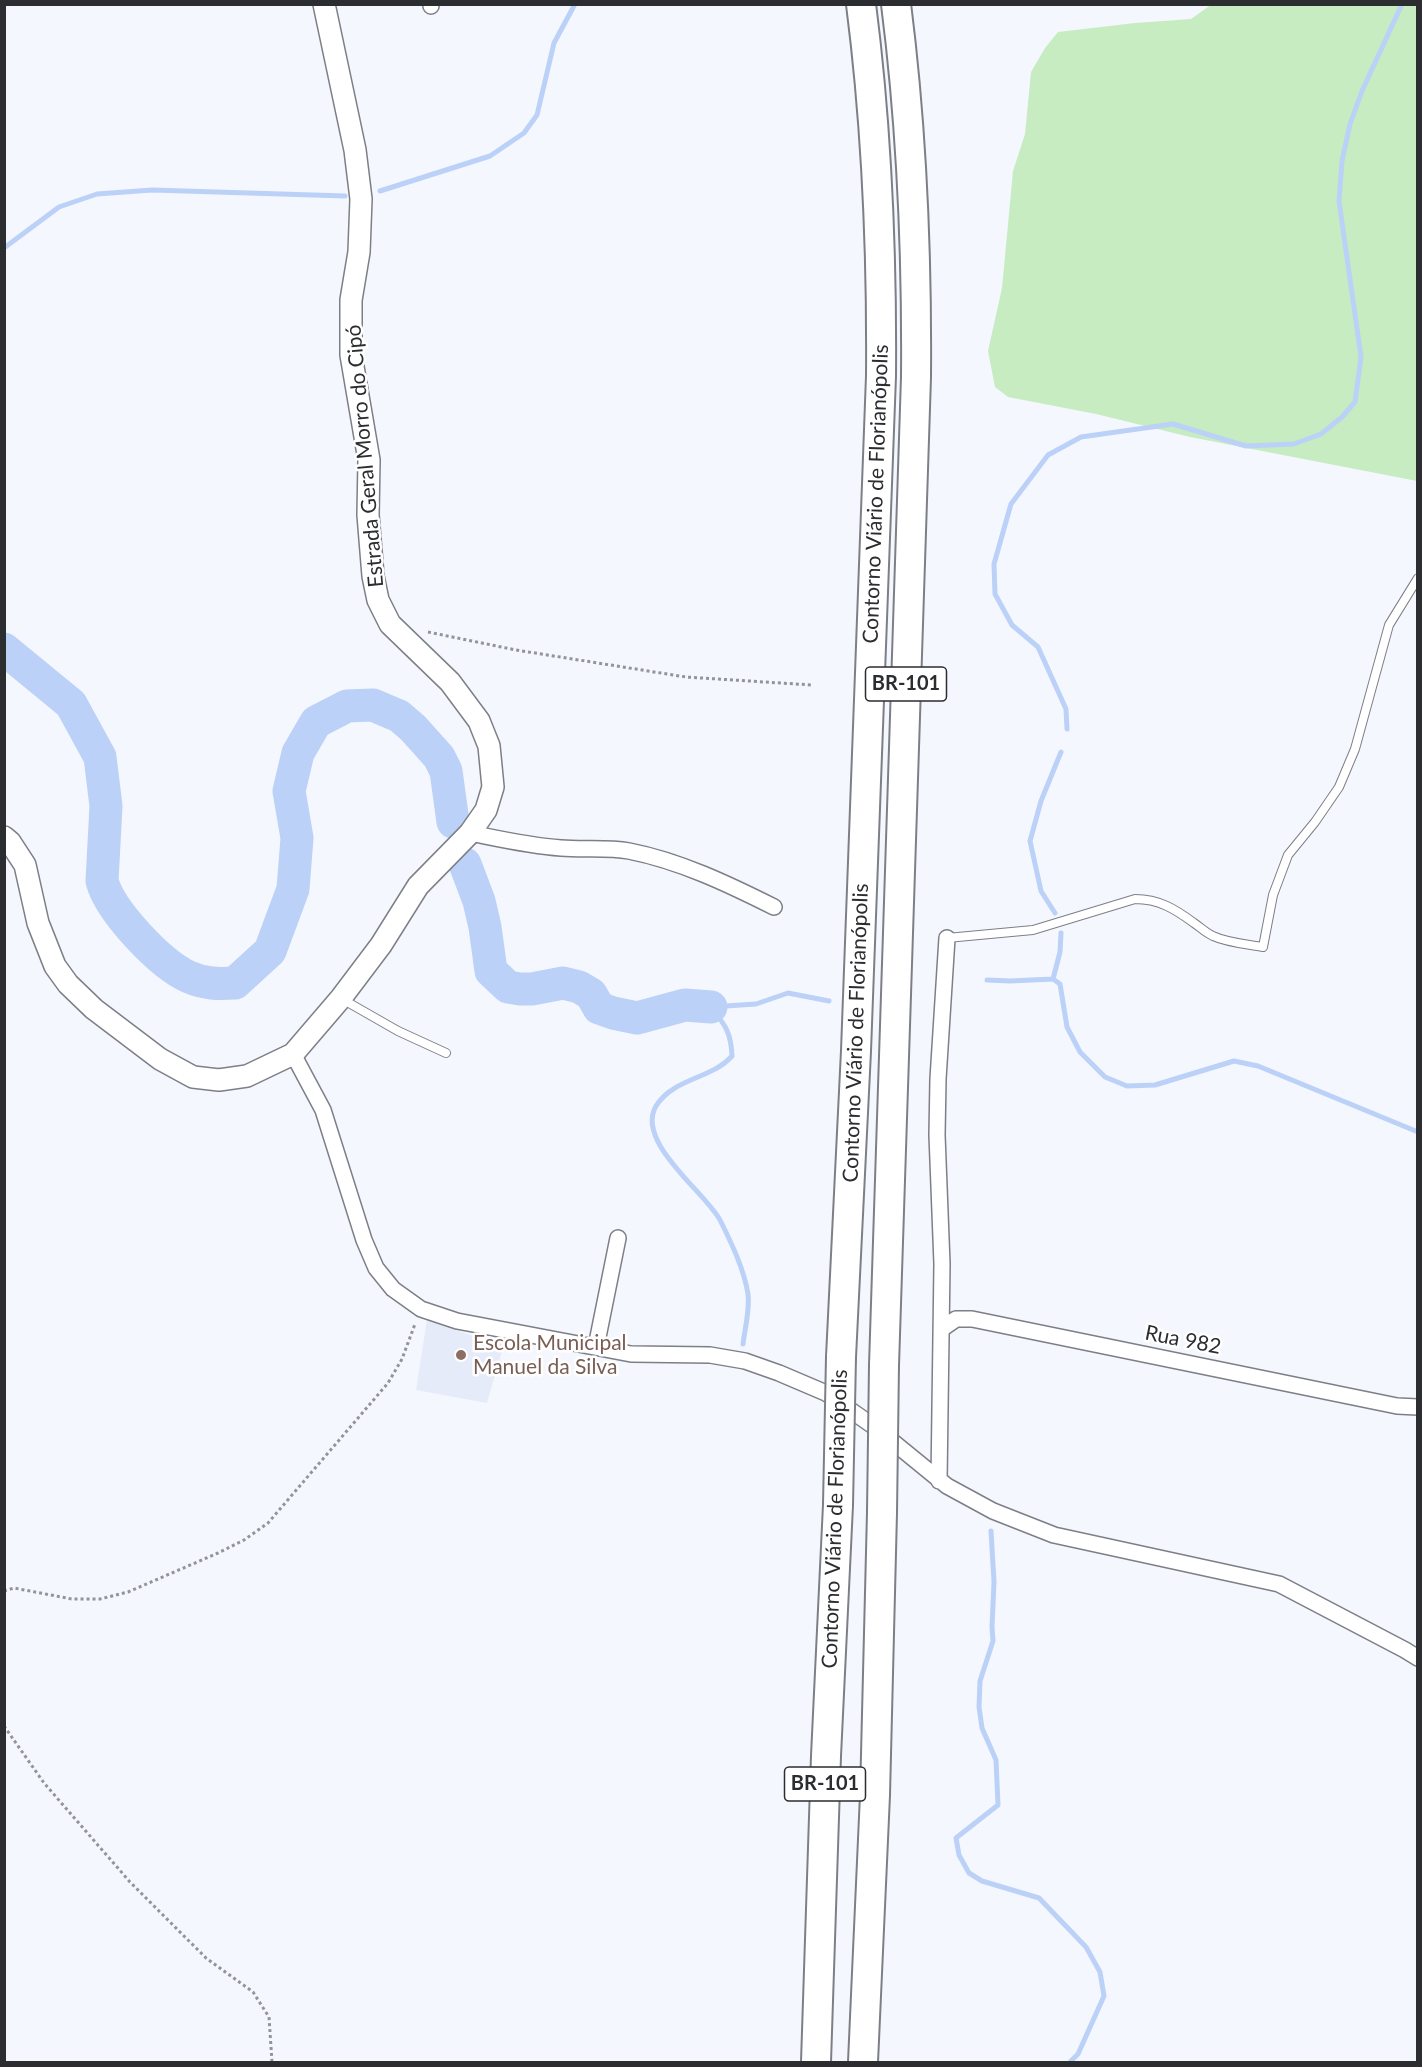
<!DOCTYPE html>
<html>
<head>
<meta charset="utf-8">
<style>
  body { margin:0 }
  #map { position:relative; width:1422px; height:2067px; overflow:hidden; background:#f5f7fe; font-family:Lato,sans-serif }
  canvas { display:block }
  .frame { position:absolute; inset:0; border:6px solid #2c2d30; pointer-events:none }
</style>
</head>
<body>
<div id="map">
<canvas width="1422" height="2067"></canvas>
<div class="frame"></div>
</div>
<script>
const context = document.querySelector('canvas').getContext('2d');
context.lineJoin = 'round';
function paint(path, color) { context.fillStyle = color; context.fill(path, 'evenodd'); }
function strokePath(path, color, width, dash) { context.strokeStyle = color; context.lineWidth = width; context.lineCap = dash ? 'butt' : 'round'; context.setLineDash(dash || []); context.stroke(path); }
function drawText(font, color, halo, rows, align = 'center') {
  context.font = font + ' Lato,sans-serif'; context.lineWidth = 5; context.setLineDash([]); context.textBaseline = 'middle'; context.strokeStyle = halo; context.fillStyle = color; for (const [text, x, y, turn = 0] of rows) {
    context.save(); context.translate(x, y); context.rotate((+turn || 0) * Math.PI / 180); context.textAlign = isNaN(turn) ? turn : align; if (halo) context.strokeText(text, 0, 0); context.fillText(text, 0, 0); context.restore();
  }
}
const built = new Path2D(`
  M 427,1319 L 470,1335 L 505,1341 L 487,1403 L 416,1390 Z`);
const green = new Path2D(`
  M 1212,4 L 1417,5 L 1417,481 L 1190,437 L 1096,414 L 1008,397 L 995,387 L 988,351 L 1002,288 L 1013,171 L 1025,134 L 1031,72 L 1045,48 L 1058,32 L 1135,23 L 1191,19 Z`);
const stream = new Path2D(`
  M 380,191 L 490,156 L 524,133 L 537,115 L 554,43 L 575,4
  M 4,248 L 59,207 L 97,194 L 152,190 L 345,196
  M 1067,729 L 1066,709 L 1038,647 L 1012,625 L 995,594 L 994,564 L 1011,504 L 1048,455 L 1081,437 L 1173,424 L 1246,446 L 1294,444 L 1321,434 L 1342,417 L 1355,402 L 1361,357 L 1339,201 L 1342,161 L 1350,124 L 1362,91 L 1402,4
  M 1055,913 L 1041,891 L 1030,841 L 1041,801 L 1061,752
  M 1053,979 L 1060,952 L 1061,933
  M 987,980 L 1010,981 L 1053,979 L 1060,984 L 1067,1027 L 1080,1052 L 1105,1077 L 1127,1086 L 1155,1085 L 1234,1061 L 1258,1066 L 1418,1132
  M 711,1007 C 726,1026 731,1033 732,1056 C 712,1079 673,1078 656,1106 C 635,1142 705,1192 720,1220 C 731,1242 744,1269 748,1294 C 750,1309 745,1328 743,1344
  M 711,1007 L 756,1004 L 788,993 L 829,1001
  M 991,1531 L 994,1582 L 992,1627 L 993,1641 L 980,1681 L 979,1707 L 982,1728 L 996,1760 L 998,1805 L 956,1838 L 959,1855 L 969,1873 L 982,1881 L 1039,1898 L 1086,1947 L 1100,1972 L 1104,1996 L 1078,2054 L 1070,2062`);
const river = new Path2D(`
  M 4,649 L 71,704 L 100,757 L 106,806 L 102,881 C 110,911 160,964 189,977 C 205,984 218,984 235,983 L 270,951 L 293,889 L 297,838 L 289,791 L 298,753 L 316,722 L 347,706 L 373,705 L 399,716 L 413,728 L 439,757 L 446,771 L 453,822
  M 465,864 L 479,901 L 485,927 L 491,971 L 508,987 L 520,989 L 532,989 L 563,983 L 579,987 L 591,994 L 599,1008 L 613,1013 L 637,1018 L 685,1005 L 711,1007`);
const path = new Path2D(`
  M 428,632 L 516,650 L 686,677 L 812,685
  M 4,1591 L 14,1588 L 72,1599 L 100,1599 L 128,1592 L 218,1553 L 244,1540 L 268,1523 L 388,1383 L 402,1359 L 415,1324
  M 4,1726 L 44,1783 L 130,1882 L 206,1958 L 253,1992 L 269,2017 L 272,2062`);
const lane = new Path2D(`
  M 947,938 L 1033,930 L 1135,899 C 1159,899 1175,909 1194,923 C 1200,927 1206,933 1213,936 C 1228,943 1247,944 1263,947 L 1273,895 L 1288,855 L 1315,822 L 1339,787 L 1355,749 L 1389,625 L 1418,578
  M 342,999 L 398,1031 L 446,1053`);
const street = new Path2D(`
  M 431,6 L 431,4
  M 470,833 C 500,839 530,846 561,848 C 583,850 607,847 629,851 C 680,861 728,884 774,907
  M 293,1054 L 323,1110 L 364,1240 L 376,1268 L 393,1289 L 421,1309 L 457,1321 L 631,1354 L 710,1355 L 745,1361 L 779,1373 L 826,1393 L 876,1428 L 947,1486 L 993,1511 L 1054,1535 L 1279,1584 L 1405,1650 L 1418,1658
  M 943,1328 L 956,1319 L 972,1319 L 1397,1406 L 1418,1407
  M 596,1347 L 618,1238
  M 939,1481 L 942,1264 L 937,1135 L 938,1079 L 947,938`);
const secondary = new Path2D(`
  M 4,837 L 10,842 L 25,865 L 38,923 L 55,966 L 68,984 L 94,1009 L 160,1059 L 193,1077 L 219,1080 L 247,1076 L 293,1054 L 341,998 L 381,945 L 418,886 L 470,833 L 486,810 L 493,787 L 489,746 L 479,721 L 450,682 L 390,624 L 378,600 L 373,576 L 368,515 L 369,460 L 351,355 L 351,300 L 359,252 L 361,199 L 355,150 L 324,4`);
const highway = new Path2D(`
  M 841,1357 L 856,1051 L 881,376 C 882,251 877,128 861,4
  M 884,1365 L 916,377 C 917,252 912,129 896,4
  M 816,2062 L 826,1756 L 838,1505
  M 863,2062 L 875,1795 L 882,1512`);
const highwayBridge = new Path2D(`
  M 838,1505 L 841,1357
  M 882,1512 L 884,1365`);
const markers = [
  [461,1355,6,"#8d6e63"]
];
const shields = [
  [906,684,81],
  [825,1784,81]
];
const shieldNames = [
  ["BR-101",906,684],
  ["BR-101",825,1784]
];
const streetNames = [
  ["Estrada Geral Morro do Cipó",365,456,-95],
  ["Contorno Viário de Florianópolis",876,494,-88],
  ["Contorno Viário de Florianópolis",856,1033,-88],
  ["Rua 982",1183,1340,11],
  ["Contorno Viário de Florianópolis",835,1519,-88]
];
const educationNames = [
  ["Escola Municipal",473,1343],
  ["Manuel da Silva",473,1367]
];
paint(built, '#e6ebfa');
paint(green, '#c7ecc2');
strokePath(stream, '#bcd1f7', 5);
strokePath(river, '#bcd1f7', 33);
strokePath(lane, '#7d7f87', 10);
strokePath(street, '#7d7f87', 18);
strokePath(secondary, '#7d7f87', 24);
strokePath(highway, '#7d7f87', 32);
strokePath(path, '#939499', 3, [3, 3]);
strokePath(lane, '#fff', 8);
strokePath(street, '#fff', 15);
strokePath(secondary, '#fff', 21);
strokePath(highway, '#fff', 28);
strokePath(highwayBridge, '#7d7f87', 32, []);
strokePath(highwayBridge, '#fff', 28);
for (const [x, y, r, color] of markers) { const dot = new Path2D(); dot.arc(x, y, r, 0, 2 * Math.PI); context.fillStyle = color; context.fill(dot); strokePath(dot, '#fff', 2); }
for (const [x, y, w] of shields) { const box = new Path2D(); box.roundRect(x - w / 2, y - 17, w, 34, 4.5); context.fillStyle = '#fff'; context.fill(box); strokePath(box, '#2c2d30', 1.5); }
drawText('bold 20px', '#2c2d30', null, shieldNames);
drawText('21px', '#2c2d30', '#fff', streetNames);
drawText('21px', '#785e54', '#fff', educationNames, 'left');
</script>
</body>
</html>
